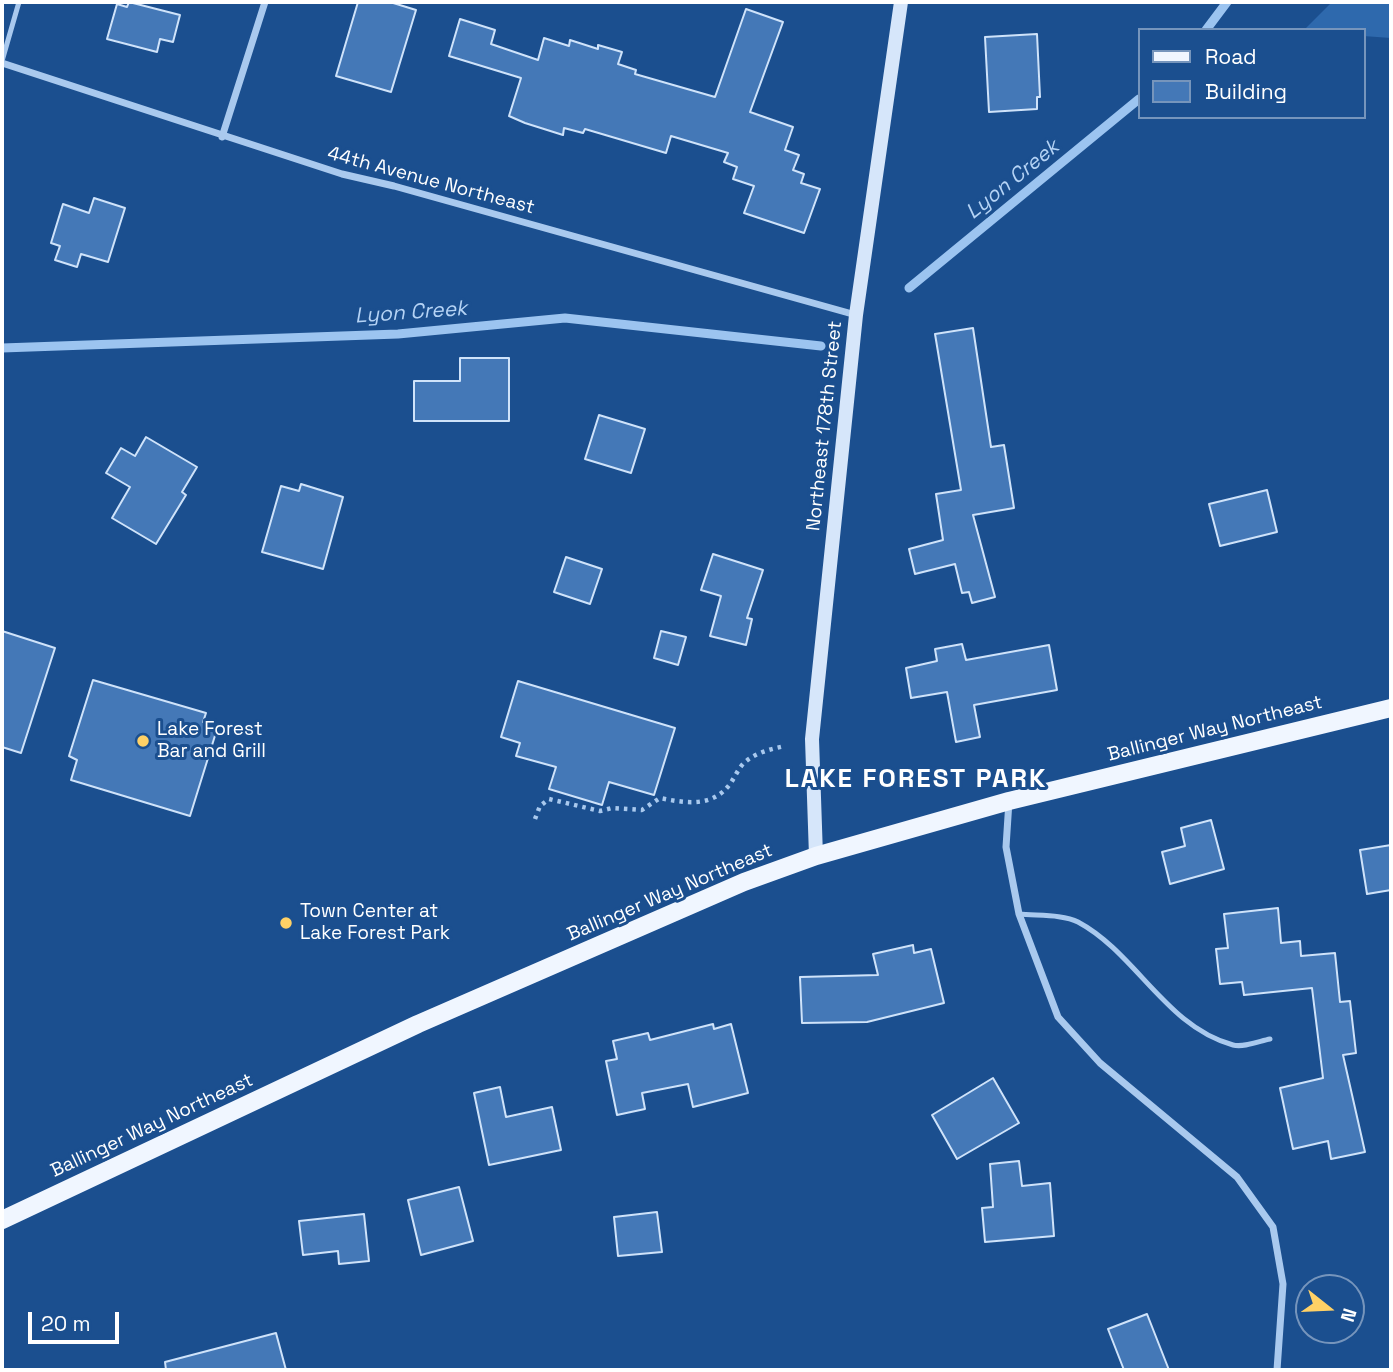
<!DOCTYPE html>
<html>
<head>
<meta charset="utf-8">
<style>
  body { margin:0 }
  #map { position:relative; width:1393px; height:1372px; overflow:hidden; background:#1b4f8f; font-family:"Space Grotesk",sans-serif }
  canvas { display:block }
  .frame { position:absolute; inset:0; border:4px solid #fff; pointer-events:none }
  .legend { position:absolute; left:1138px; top:28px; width:228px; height:91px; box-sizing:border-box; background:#1b4f8f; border:2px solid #7695bc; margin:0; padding:9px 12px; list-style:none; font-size:21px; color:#fff }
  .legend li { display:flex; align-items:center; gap:14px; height:35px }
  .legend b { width:35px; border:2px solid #7695bc }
  .north { position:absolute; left:1295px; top:1274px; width:70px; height:70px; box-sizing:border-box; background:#1b4f8f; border:2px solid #7695bc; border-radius:50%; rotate:108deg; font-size:19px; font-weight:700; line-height:28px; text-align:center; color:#fff }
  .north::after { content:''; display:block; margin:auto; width:24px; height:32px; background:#ffd166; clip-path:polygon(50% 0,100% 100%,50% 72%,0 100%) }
  .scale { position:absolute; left:28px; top:1312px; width:91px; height:32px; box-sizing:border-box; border:4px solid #fff; border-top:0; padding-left:9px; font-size:21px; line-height:24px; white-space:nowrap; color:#fff; -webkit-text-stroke:5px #1b4f8f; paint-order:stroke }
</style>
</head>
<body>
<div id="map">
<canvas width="1393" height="1372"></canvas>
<div class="frame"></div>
<ul class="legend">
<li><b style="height:9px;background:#f0f6ff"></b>Road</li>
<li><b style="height:19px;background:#4478b7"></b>Building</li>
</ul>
<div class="north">N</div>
<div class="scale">20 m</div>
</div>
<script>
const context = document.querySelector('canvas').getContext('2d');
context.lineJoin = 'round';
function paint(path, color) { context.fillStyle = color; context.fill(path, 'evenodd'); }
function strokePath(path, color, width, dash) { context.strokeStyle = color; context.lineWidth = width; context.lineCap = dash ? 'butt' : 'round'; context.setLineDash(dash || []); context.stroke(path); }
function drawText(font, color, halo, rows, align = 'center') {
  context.font = font + ' "Space Grotesk",sans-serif'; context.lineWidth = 6; context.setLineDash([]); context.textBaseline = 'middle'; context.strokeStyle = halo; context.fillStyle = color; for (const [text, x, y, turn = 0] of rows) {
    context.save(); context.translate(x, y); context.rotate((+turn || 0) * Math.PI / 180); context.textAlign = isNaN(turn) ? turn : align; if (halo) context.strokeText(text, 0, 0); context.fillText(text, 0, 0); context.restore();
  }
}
const green = new Path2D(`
  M 1332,2 L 1391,2 L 1391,38 L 1363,36 L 1363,30 L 1304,30 Z`);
const stream = new Path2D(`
  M 1206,30 L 1227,2
  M 909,288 L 1139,99
  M 2,348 L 398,334 L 565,318 L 821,346`);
const building = new Path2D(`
  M 129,2 L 180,15 L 173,42 L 160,39 L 157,52 L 107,39 L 117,4 L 127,7 Z
  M 358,2 L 390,2 L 416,10 L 391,92 L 336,76 Z
  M 746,9 L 783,22 L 750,112 L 793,127 L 785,150 L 799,155 L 793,170 L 804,174 L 801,183 L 820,189 L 804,233 L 744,213 L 754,186 L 733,179 L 737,167 L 724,162 L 728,153 L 671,136 L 666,153 L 585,129 L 583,133 L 564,128 L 563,135 L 525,123 L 509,116 L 521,78 L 449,56 L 460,19 L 495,30 L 491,44 L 538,60 L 544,38 L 569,46 L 570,40 L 598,49 L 598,45 L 622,52 L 618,64 L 636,70 L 635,74 L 715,97 Z
  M 1037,34 L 1040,97 L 1037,97 L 1037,109 L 989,112 L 985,37 Z
  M 94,198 L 125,208 L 108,262 L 81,254 L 77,267 L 55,260 L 60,246 L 51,243 L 63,204 L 89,213 Z
  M 973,328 L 991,447 L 1004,445 L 1014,508 L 973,515 L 995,597 L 972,603 L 969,592 L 962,593 L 955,564 L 915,574 L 909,549 L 943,540 L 936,494 L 961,490 L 935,334 Z
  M 460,358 L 509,358 L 509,421 L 414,421 L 414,381 L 460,381 Z
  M 599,415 L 645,429 L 631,473 L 585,459 Z
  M 146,437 L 197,467 L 182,492 L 186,495 L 156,544 L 112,518 L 130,487 L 106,473 L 121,448 L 135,456 Z
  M 301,484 L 343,497 L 323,569 L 262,552 L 281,486 L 299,491 Z
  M 1267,490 L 1277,532 L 1220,546 L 1209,504 Z
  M 713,554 L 763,570 L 747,618 L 752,619 L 746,645 L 710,636 L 721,596 L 701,590 Z
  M 566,557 L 602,569 L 590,604 L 554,592 Z
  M 2,631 L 55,648 L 21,753 L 2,747 Z
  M 661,631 L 686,637 L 678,665 L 654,658 Z
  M 962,644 L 966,660 L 1049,645 L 1057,690 L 974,705 L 980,737 L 956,742 L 947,692 L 911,698 L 906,668 L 937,661 L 935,649 Z
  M 93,680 L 206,713 L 203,722 L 218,726 L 190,816 L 71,780 L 77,760 L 69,756 Z
  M 518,681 L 675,728 L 654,795 L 609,782 L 602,805 L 549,789 L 556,767 L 516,756 L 520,743 L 501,737 Z
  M 1211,820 L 1224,869 L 1170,884 L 1162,852 L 1185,846 L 1181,828 Z
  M 1391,845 L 1391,890 L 1367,894 L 1360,850 Z
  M 1278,908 L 1281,943 L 1300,941 L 1301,956 L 1335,953 L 1340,1002 L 1350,1001 L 1356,1053 L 1343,1055 L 1365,1152 L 1331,1159 L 1328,1141 L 1293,1149 L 1280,1088 L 1323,1078 L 1312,988 L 1244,995 L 1242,982 L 1220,984 L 1216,949 L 1228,948 L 1224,914 Z
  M 913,945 L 914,953 L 931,949 L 944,1003 L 867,1022 L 802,1023 L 800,977 L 878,975 L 873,954 Z
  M 713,1024 L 714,1029 L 731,1024 L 748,1093 L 693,1107 L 688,1084 L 642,1093 L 645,1109 L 617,1115 L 606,1061 L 617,1059 L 613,1041 L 648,1033 L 650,1040 Z
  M 993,1078 L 1019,1123 L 957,1159 L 932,1115 Z
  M 500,1087 L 506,1117 L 552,1107 L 561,1150 L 489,1165 L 474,1093 Z
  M 1019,1161 L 1022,1186 L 1050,1183 L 1054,1236 L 985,1242 L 982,1208 L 993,1207 L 990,1164 Z
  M 459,1187 L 473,1241 L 421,1255 L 408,1200 Z
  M 657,1212 L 662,1252 L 618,1256 L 614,1217 Z
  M 364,1214 L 369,1261 L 339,1264 L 338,1251 L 303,1255 L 299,1221 Z
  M 1147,1314 L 1169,1370 L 1124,1370 L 1108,1329 Z
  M 276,1333 L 286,1370 L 166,1370 L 165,1362 Z`);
const path = new Path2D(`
  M 535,819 L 540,806 L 549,799 L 600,811 L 612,808 L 642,810 L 660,798 C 685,803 712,808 730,784 C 735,777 739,767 745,762 C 757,752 771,749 785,746`);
const service = new Path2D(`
  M 2,61 L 19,2
  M 1019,914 C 1036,916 1063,914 1078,922 C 1136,953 1166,1027 1233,1045 C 1243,1048 1260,1041 1270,1039`);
const minor = new Path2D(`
  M 2,63 L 342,174 L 394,186 L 856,315
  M 222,137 L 265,2
  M 1009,801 L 1006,847 L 1019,914 L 1058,1017 L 1100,1063 L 1237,1177 L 1273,1227 L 1283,1284 L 1277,1370`);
const secondary = new Path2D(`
  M 816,856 L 812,739 L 856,315 L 901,2`);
const primary = new Path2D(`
  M 2,1220 L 418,1024 L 744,882 L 816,856 L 1009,801 L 1391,708`);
const markers = [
  [143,741,7,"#ffd166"],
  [286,923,7,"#ffd166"]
];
const streetNames = [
  ["44th Avenue Northeast",431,181,15],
  ["Northeast 178th Street",825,426,-84],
  ["Ballinger Way Northeast",1215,729,-14],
  ["Ballinger Way Northeast",670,893,-23],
  ["Ballinger Way Northeast",152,1126,-25]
];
const poiNames = [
  ["Lake Forest",157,730],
  ["Bar and Grill",157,752],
  ["Town Center at",300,912],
  ["Lake Forest Park",300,934]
];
const waterNames = [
  ["Lyon Creek",1013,180,-39],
  ["Lyon Creek",411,313,-4]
];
const districtNames = [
  ["LAKE FOREST PARK",916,780]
];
paint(green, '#2e69ad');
strokePath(stream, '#9cc4f0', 9);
paint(building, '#4478b7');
strokePath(building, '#cfe3fa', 2);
strokePath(path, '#a9c9ee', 4.5, [3.5, 5]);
strokePath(service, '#a9c9ee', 5);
strokePath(minor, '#a9c9ee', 7);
strokePath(secondary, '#d6e6fa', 14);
strokePath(primary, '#f0f6ff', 18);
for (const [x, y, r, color] of markers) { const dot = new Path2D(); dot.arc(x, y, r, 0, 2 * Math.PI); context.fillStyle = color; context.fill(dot); strokePath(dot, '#1b4f8f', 2.5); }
drawText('19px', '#fff', '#1b4f8f', streetNames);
drawText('19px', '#fff', '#1b4f8f', poiNames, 'left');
drawText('italic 21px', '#b5d3f5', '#1b4f8f', waterNames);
context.letterSpacing = '2px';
drawText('bold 26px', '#fff', '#1b4f8f', districtNames);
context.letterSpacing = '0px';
</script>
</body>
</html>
